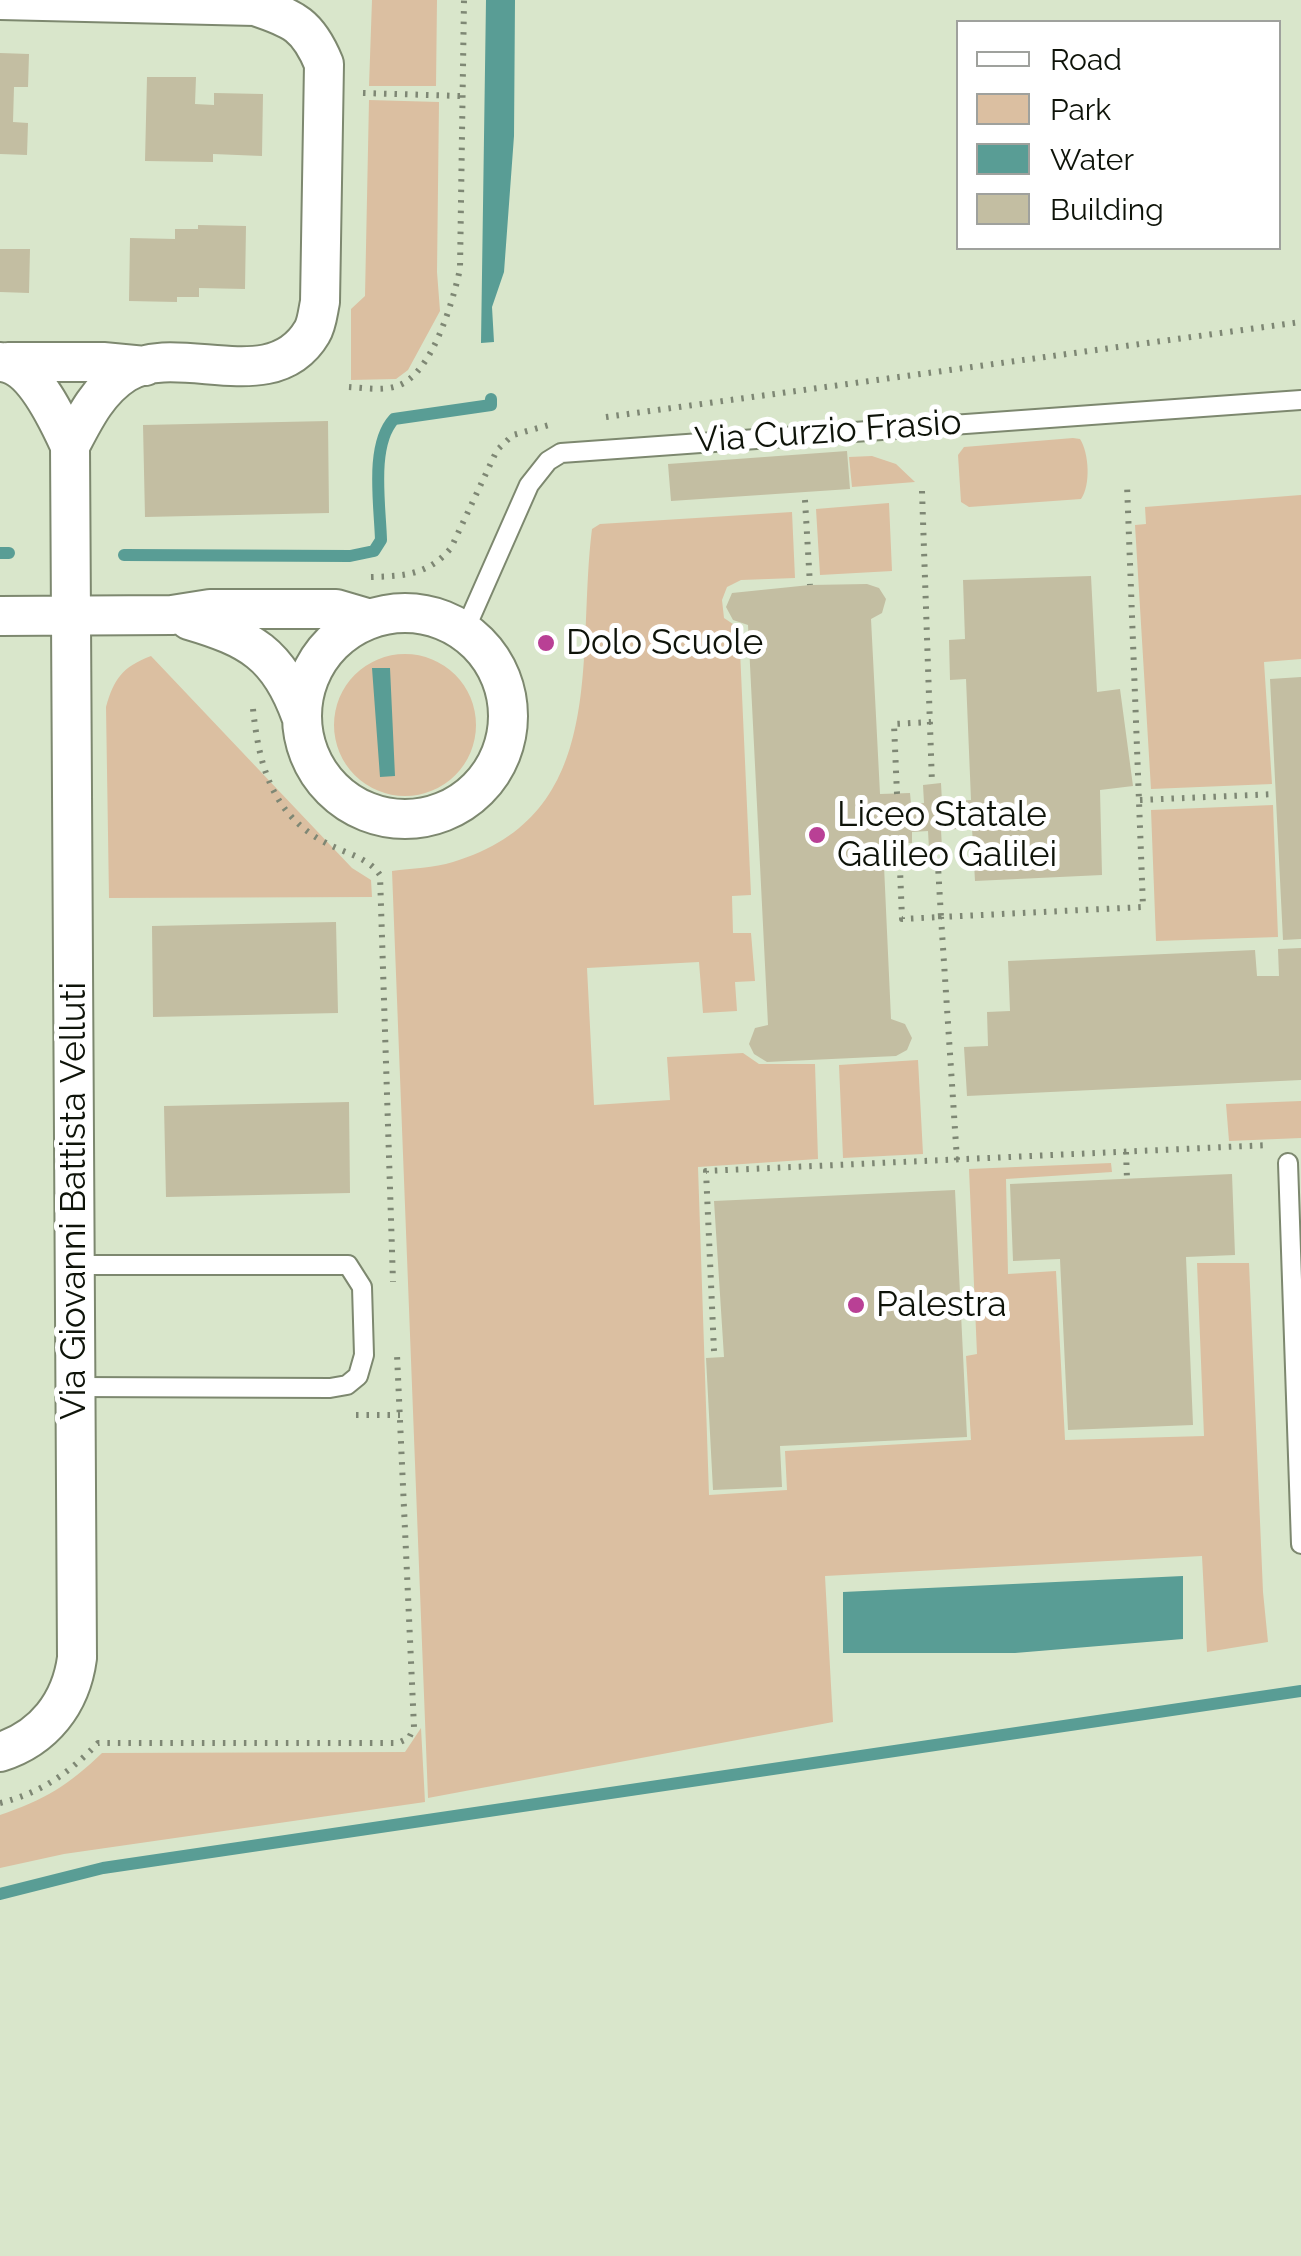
<!DOCTYPE html>
<html>
<head>
<meta charset="utf-8">
<style>
  body { margin:0 }
  #map { position:relative; width:1301px; height:2256px; overflow:hidden; background:#d9e6cb; font-family:Raleway,sans-serif }
  canvas { display:block }
  .legend { position:absolute; left:956px; top:20px; width:325px; height:230px; box-sizing:border-box; background:#fff; border:2px solid #9fa19d; margin:0; padding:12px 18px; list-style:none; font-size:30px; color:#0e1309 }
  .legend li { display:flex; align-items:center; gap:20px; height:50px }
  .legend b { width:50px; border:2px solid #9fa19d }
</style>
</head>
<body>
<div id="map">
<canvas width="1301" height="2256"></canvas>
<ul class="legend">
<li><b style="height:12px;background:#fff"></b>Road</li>
<li><b style="height:28px;background:#dbbfa1"></b>Park</li>
<li><b style="height:28px;background:#599d95"></b>Water</li>
<li><b style="height:28px;background:#c3bea2"></b>Building</li>
</ul>
</div>
<script>
const context = document.querySelector('canvas').getContext('2d');
context.lineJoin = 'round';
function paint(path, color) { context.fillStyle = color; context.fill(path, 'evenodd'); }
function strokePath(path, color, width, dash) { context.strokeStyle = color; context.lineWidth = width; context.lineCap = dash ? 'butt' : 'round'; context.setLineDash(dash || []); context.stroke(path); }
function drawText(font, color, halo, rows, align = 'center') {
  context.font = font + ' Raleway,sans-serif'; context.lineWidth = 10; context.setLineDash([]); context.textBaseline = 'middle'; context.strokeStyle = halo; context.fillStyle = color; for (const [text, x, y, turn = 0] of rows) {
    context.save(); context.translate(x, y); context.rotate((+turn || 0) * Math.PI / 180); context.textAlign = isNaN(turn) ? turn : align; if (halo) context.strokeText(text, 0, 0); context.fillText(text, 0, 0); context.restore();
  }
}
const green = new Path2D(`
  M 372,0 L 437,0 L 436,86 L 369,86 Z
  M 369,100 L 439,102 L 437,272 L 440,311 L 408,370 L 396,379 L 351,380 L 351,309 L 365,296 Z
  M 1073,438 L 1080,439 C 1089,453 1091,485 1081,499 L 969,507 L 961,502 L 958,455 L 964,447 Z
  M 872,456 L 896,464 L 915,482 L 852,487 L 849,457 Z
  M 1301,495 L 1301,659 L 1264,662 L 1272,784 L 1151,789 L 1135,525 L 1146,524 L 1145,507 Z
  M 889,503 L 892,571 L 820,575 L 816,509 Z
  M 792,512 L 795,578 L 741,580 L 727,587 L 722,600 L 724,618 L 739,628 L 751,895 L 732,896 L 733,933 L 751,933 L 755,981 L 735,982 L 737,1011 L 703,1013 L 699,962 L 587,968 L 594,1105 L 670,1100 L 667,1057 L 743,1053 L 759,1064 L 815,1064 L 818,1159 L 698,1167 L 709,1495 L 787,1490 L 785,1451 L 971,1440 L 966,1356 L 977,1354 L 969,1169 L 1111,1163 L 1112,1172 L 1006,1179 L 1008,1274 L 1056,1271 L 1065,1440 L 1204,1436 L 1197,1263 L 1249,1263 L 1263,1592 L 1268,1642 L 1207,1652 L 1202,1556 L 825,1576 L 833,1722 L 428,1798 L 392,871 C 412,868 434,868 453,862 C 611,815 576,657 592,529 L 600,524 Z
  M334 725a71 71 0 1 1 142 0a71 71 0 1 1-142 0Z
  M 151,656 L 352,868 L 371,880 L 372,897 L 109,898 L 106,707 C 114,679 122,667 151,656 Z
  M 1273,805 L 1278,937 L 1156,941 L 1151,810 Z
  M 918,1060 L 923,1154 L 843,1158 L 839,1065 Z
  M 1301,1101 L 1301,1138 L 1229,1141 L 1226,1104 Z
  M 421,1728 L 425,1802 L 64,1854 L 0,1868 L 0,1815 C 44,1800 69,1785 102,1753 L 405,1752 Z`);
const water = new Path2D(`
  M 486,0 L 515,0 L 514,136 L 504,272 L 492,307 L 494,342 L 481,343 Z
  M 372,668 L 390,668 L 395,776 L 380,777 Z
  M 1183,1576 L 1183,1639 L 1015,1653 L 843,1653 L 843,1592 Z`);
const stream = new Path2D(`
  M 0,553 L 9,553
  M 124,555 L 350,556 L 374,551 L 381,540 C 380,505 370,445 394,419 L 491,405 L 491,399
  M 0,1894 L 103,1868 L 1301,1691`);
const building = new Path2D(`
  M 0,53 L 29,54 L 28,87 L 14,87 L 13,122 L 28,123 L 27,155 L 0,154 Z
  M 147,77 L 196,77 L 195,104 L 214,105 L 214,93 L 263,94 L 262,156 L 213,154 L 213,162 L 145,161 Z
  M 198,225 L 246,226 L 245,289 L 199,288 L 199,297 L 177,297 L 177,302 L 129,301 L 130,238 L 175,239 L 175,229 L 198,229 Z
  M 0,249 L 30,249 L 29,293 L 0,292 Z
  M 328,421 L 329,513 L 145,517 L 143,425 Z
  M 847,451 L 850,489 L 671,501 L 668,464 Z
  M 1091,576 L 1097,692 L 1120,689 L 1133,786 L 1100,790 L 1102,875 L 975,881 L 972,828 L 941,830 L 942,848 L 929,849 L 928,831 L 912,832 L 912,843 L 883,844 L 891,1019 L 905,1024 L 912,1038 L 907,1050 L 896,1056 L 767,1062 L 754,1054 L 749,1044 L 755,1028 L 768,1025 L 748,625 L 733,620 L 726,607 L 732,593 L 810,585 L 867,584 L 879,588 L 886,599 L 882,613 L 871,619 L 880,794 L 910,793 L 911,804 L 924,803 L 923,785 L 941,783 L 942,802 L 971,800 L 966,679 L 950,680 L 949,640 L 965,639 L 963,580 Z
  M 1301,677 L 1301,939 L 1283,940 L 1270,679 Z
  M 336,922 L 338,1013 L 153,1017 L 152,926 Z
  M 1301,948 L 1301,1080 L 967,1096 L 964,1047 L 988,1046 L 987,1012 L 1010,1011 L 1008,961 L 1255,950 L 1257,976 L 1279,976 L 1278,949 Z
  M 349,1102 L 350,1193 L 166,1197 L 164,1106 Z
  M 1232,1174 L 1235,1255 L 1186,1257 L 1193,1425 L 1068,1430 L 1060,1259 L 1013,1261 L 1010,1184 Z
  M 955,1190 L 967,1437 L 780,1446 L 782,1487 L 713,1490 L 706,1358 L 724,1357 L 714,1201 Z`);
const path = new Path2D(`
  M 363,93 L 461,96
  M 349,387 C 364,388 383,391 397,386 C 432,375 453,301 460,269 L 464,0
  M 606,417 L 1301,322
  M 922,491 L 932,784
  M 805,500 L 810,585
  M 371,577 C 405,576 428,575 451,548 L 497,450 L 513,435 L 549,425
  M 253,709 C 259,765 272,815 326,843 C 344,853 368,857 380,875 L 393,1282
  M 897,794 L 894,724 L 931,722
  M 1140,800 L 1276,794
  M 899,844 L 902,919 L 941,917 L 937,849
  M 1126,1152 L 1127,1179
  M 957,1160 L 941,917 L 1143,907 L 1127,484
  M 714,1351 L 706,1171 L 1269,1145
  M 356,1415 L 400,1415
  M 0,1803 C 41,1793 69,1773 98,1743 L 398,1743 L 409,1738 L 414,1727 L 397,1355`);
const lane = new Path2D(`
  M 464,632 L 529,485 L 548,461 L 561,453 L 1301,400
  M 1288,1163 L 1301,1544
  M 73,1265 L 348,1265 L 362,1287 L 364,1355 L 358,1376 L 347,1385 L 330,1388 L 75,1387`);
const street = new Path2D(`
  M 0,0 L 255,6 C 294,19 308,25 324,64 L 320,302 C 318,311 317,324 312,332 C 272,400 178,340 125,373 C 98,390 84,419 70,446
  M 0,362 C 33,363 58,420 70,446 L 77,1658 C 71,1703 44,1738 0,1752
  M 8,362 L 103,362 L 145,366
  M302 716a103 103 0 1 1 206 0a103 103 0 1 1-206 0Z
  M 0,616 L 172,615 L 210,609 L 336,609 L 370,619
  M 189,620 C 250,638 279,654 301,716`);
const markers = [
  [546,643,10,"#b94095"],
  [817,835,10,"#b94095"],
  [856,1305,10,"#b94095"]
];
const streetNames = [
  ["Via Curzio Frasio",828,432,-4],
  ["Via Giovanni Battista Velluti",74,1201,-90]
];
const poiNames = [
  ["Dolo Scuole",566,643],
  ["Liceo Statale",837,815],
  ["Galileo Galilei",837,855],
  ["Palestra",876,1305]
];
paint(green, '#dbbfa1');
paint(water, '#599d95');
strokePath(stream, '#599d95', 12);
paint(building, '#c3bea2');
strokePath(lane, '#7d886f', 22);
strokePath(street, '#7d886f', 42);
strokePath(path, '#7e8774', 6, [2.5, 8]);
strokePath(lane, '#fff', 18);
strokePath(street, '#fff', 38);
for (const [x, y, r, color] of markers) { const dot = new Path2D(); dot.arc(x, y, r, 0, 2 * Math.PI); context.fillStyle = color; context.fill(dot); strokePath(dot, '#fff', 4); }
drawText('35px', '#0e1309', '#fff', streetNames);
drawText('35px', '#0e1309', '#fff', poiNames, 'left');
</script>
</body>
</html>
